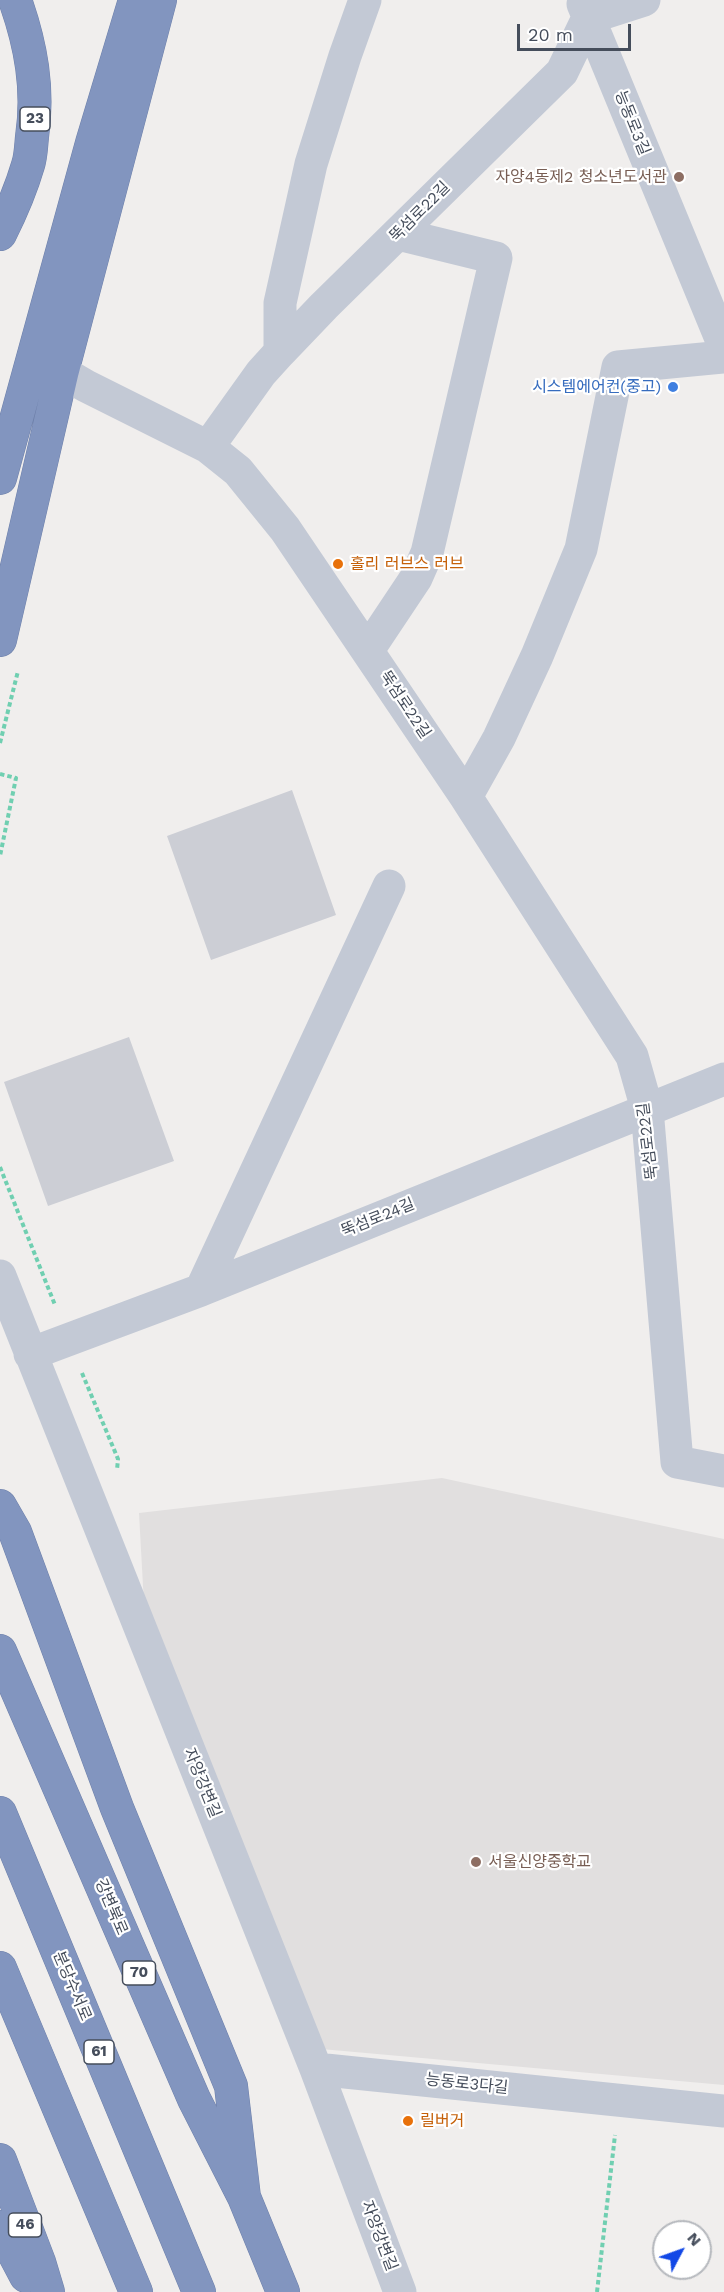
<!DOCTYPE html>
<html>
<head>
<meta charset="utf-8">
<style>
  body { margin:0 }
  #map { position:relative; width:724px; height:2292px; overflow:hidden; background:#f0eeed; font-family:"Work Sans",sans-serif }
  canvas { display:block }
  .north { position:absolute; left:652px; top:2220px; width:60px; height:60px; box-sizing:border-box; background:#fff; border:2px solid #b5b8bd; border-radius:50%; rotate:49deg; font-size:16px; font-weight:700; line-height:24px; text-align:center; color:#454d5b }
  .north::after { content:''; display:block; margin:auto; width:21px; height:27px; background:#1248e6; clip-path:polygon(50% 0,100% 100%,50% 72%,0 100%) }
  .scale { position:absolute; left:517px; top:24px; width:114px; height:27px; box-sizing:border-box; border:3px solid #454d5b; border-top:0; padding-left:8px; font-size:18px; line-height:21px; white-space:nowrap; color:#454d5b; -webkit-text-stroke:4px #fff; paint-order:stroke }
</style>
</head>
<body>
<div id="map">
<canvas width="724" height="2292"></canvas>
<div class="north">N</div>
<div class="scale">20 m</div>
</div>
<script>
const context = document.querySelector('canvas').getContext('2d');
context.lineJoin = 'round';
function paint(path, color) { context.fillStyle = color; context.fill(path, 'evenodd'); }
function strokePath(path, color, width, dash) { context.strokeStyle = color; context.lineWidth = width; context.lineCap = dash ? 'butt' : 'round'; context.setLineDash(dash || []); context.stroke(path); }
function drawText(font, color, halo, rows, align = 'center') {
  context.font = font + ' "Work Sans","Noto Sans KR",sans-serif'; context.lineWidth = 4.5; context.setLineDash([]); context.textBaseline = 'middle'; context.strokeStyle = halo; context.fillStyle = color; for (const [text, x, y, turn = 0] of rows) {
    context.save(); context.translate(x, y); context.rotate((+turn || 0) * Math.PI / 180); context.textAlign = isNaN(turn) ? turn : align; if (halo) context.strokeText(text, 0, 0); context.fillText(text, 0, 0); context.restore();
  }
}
const education = new Path2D(`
  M 442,1478 L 724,1539 L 724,2085 L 310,2048 L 148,1677 L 139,1513 Z`);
const building = new Path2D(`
  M 292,790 L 336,915 L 211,960 L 167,836 Z
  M 129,1037 L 174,1161 L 48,1206 L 4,1082 Z`);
const path = new Path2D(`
  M 0,743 L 18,671
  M 0,774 L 16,778 L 0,856
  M 0,1167 L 55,1305
  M 82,1373 L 118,1459 L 117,1470
  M 597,2292 L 615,2135`);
const minor = new Path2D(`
  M 583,4 L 724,346
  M 280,352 L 280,303 L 311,164 L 345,56 L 365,0
  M 62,372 L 86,386 L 208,447 L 238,471 L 285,529 L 466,797 L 632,1056 L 647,1109 L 677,1462 L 724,1471
  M 208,447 L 261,373 L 280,352 L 324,306 L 562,72 L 588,18 L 644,0
  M 368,650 L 416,578 L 427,553 L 496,258 L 398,234
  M 466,797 L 499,738 L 537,656 L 581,549 L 618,367 L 724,357
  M 0,1276 L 316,2069 L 400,2292
  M 201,1290 L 389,886
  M 30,1354 L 201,1290 L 724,1079
  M 316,2069 L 724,2111`);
const highway = new Path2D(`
  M 0,234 C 11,212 21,189 28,165 C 31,156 31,146 32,137 C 39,89 31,45 15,0
  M 0,478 L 92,143 L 135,0
  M 0,640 L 62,372 L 160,0
  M 0,1506 L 15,1532 L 117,1808 L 231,2086 L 244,2197
  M 0,1651 L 194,2099 L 244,2197 L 283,2292
  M 0,1813 L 199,2292
  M 0,1968 L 136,2292
  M 0,2160 L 39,2262 L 48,2292
  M 0,2227 L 26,2276`);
const markers = [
  [679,177,6,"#8d6e63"],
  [673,387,6,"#3f7fe0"],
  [338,564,6,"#e8710a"],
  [476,1862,6,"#8d6e63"],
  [408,2121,6,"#e8710a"]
];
const shields = [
  [35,119,30],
  [139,1973,33],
  [99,2052,30],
  [25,2225,33]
];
const shieldNames = [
  ["23",35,119],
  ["70",139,1973],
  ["61",99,2052],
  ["46",25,2225]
];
const streetNames = [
  ["능동로3길",632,123,68],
  ["뚝섬로22길",420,212,-45],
  ["뚝섬로22길",405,705,56],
  ["뚝섬로22길",648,1141,-97],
  ["뚝섬로24길",378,1218,-22],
  ["자양강변길",202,1783,68],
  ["강변북로",111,1907,67],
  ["분당수서로",72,1986,67],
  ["능동로3다길",467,2084,6],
  ["자양강변길",379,2236,69]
];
const educationNames = [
  ["자양4동제2 청소년도서관",667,177],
  ["서울신양중학교",488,1862,"left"]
];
const shopNames = [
  ["시스템에어컨(중고)",661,387]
];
const foodNames = [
  ["홀리 러브스 러브",350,564],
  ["릴버거",420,2121]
];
paint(education, '#e1dfdf');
paint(building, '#ccced5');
strokePath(highway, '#6e80aa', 34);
strokePath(path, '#70cfb1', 4, [4.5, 3]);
strokePath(minor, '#c3c9d5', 33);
strokePath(highway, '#8295bf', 33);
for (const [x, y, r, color] of markers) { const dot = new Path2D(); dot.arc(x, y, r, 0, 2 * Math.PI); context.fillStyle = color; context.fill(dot); strokePath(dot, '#fff', 2); }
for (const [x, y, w] of shields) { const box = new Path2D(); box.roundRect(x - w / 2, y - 12, w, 24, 4.5); context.fillStyle = '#fff'; context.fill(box); strokePath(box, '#454d5b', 1.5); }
drawText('bold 15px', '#454d5b', null, shieldNames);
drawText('16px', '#454d5b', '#fff', streetNames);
drawText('16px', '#785e54', '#fff', educationNames, 'right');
drawText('16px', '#366cbe', '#fff', shopNames, 'right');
drawText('16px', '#c56008', '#fff', foodNames, 'left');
</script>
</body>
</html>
